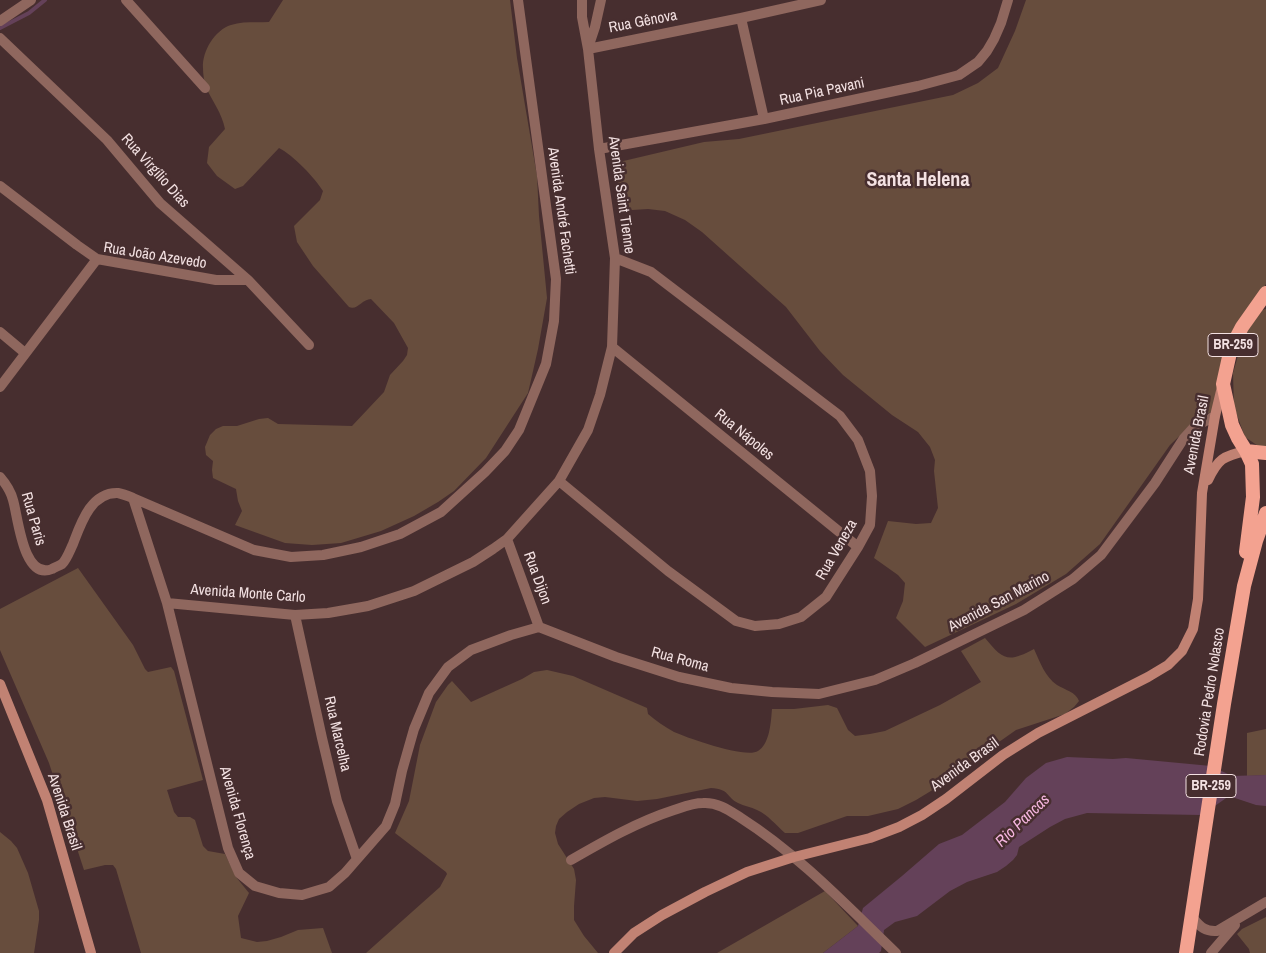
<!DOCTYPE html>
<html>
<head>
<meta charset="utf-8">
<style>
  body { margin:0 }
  canvas { display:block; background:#472e2f }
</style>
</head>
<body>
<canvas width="1266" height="953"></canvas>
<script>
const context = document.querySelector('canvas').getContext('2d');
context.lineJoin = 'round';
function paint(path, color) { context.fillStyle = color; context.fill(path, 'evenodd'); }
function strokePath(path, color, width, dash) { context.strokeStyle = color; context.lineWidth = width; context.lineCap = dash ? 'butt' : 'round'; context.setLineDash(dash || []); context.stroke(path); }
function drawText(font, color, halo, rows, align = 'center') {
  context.font = font + ' "Archivo Narrow",sans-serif'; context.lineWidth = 5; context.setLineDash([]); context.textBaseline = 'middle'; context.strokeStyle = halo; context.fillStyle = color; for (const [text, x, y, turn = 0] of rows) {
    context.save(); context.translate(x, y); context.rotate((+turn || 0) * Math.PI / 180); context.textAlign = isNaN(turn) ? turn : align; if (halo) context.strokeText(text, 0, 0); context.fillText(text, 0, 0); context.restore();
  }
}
const green = new Path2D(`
  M 283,0 L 510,0 L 517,58 L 537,176 L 539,216 L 547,298 L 538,349 L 528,393 L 486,458 L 454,491 L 438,502 L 414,516 L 381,531 L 341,543 L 312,545 L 285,543 L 235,525 L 242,511 L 238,501 L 236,489 L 213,478 L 212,470 L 213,461 L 206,455 L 205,447 L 210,435 L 216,429 L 223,426 L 237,426 L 259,419 L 268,418 L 278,424 L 352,426 L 384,392 L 390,375 L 403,361 L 407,355 L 408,348 L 394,323 L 371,299 C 362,299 357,311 349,307 L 313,266 L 297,242 L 294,226 L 320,200 L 323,191 C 315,178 293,155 279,148 L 243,186 L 235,189 L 217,176 L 207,163 L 209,147 L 225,129 C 222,113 212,101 206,87 C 204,81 203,74 203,68 C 202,51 215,30 231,25 C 243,21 257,23 269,22 Z
  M 1026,0 L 1266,0 L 1266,284 L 1248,313 L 1216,409 L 1195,421 L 1170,445 L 1100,544 L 1066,574 L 1016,604 L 925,647 L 896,618 L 903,601 L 905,583 L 898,575 L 874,558 L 888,521 L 916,524 L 931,523 L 938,508 L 934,471 L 935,460 L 930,447 L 918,432 L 892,415 L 843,375 L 820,351 L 786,307 L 702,232 L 685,220 L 665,211 L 648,209 L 632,210 L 622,212 L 615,163 L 704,142 L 739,139 L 953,95 L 978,83 L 998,68 L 1015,31 Z
  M 1266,309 L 1266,450 L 1264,450 L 1245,437 L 1234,407 L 1233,373 L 1244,335 L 1262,310 Z
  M 78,568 L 133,645 L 145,669 L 148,672 L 171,667 L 174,671 L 203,780 L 167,790 L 174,812 L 178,817 L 190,817 L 195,820 L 203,846 L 208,851 L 225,854 L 236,877 L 249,893 L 238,916 L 241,938 L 257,942 L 267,941 L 281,937 L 298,930 L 323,928 L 332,953 L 141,953 L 116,869 L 113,865 L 105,865 L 84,870 L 49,763 L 0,650 L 0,609 Z
  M 985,638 C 1003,660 1008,663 1034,649 C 1040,662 1045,677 1057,685 C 1065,690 1076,692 1079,701 L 1074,707 L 1065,714 L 1016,730 L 989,749 L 972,766 L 916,800 L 898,809 L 868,816 L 847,816 L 798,833 L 785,833 C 776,825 768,815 757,810 C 751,807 744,806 738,803 C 726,797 730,789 711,788 L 657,799 L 637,801 L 605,797 L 594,798 L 579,804 L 567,812 L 559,819 L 556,826 L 555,833 L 558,844 L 574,869 L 576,880 L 574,906 L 574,920 L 584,936 L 598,953 L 366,953 L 440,887 L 447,874 L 446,872 L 395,833 L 409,801 L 420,745 L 436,702 L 448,685 L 452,681 L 471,702 L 522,679 L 534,672 L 547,670 L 573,676 L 647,708 L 648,714 C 656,721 665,727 674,732 C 688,738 746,759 758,751 C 770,744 771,721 772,709 L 794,709 L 828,705 L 837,708 L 848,730 L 855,736 L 870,734 L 885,731 L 940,705 L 981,682 L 961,651 Z
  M 1266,729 L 1266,775 L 1247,776 L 1247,733 Z
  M 0,832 L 11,841 L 17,848 L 28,873 L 39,911 L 39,920 L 34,953 L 0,953 Z
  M 825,891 L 858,926 L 823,953 L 717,953 Z
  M 1266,917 L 1266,953 L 1250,953 L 1249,949 L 1237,934 L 1242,929 Z`);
const water = new Path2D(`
  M 1067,757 L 1113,759 L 1126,758 L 1211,766 L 1232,776 L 1266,775 L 1266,806 L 1256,805 L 1229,796 L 1202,815 L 1087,813 L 1065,819 L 1050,827 L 1019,847 L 1017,855 L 1013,860 L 1006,866 L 997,872 L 967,882 L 950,891 L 917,916 L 895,922 L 884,930 L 881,951 L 879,953 L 823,953 L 858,926 L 863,908 L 902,876 L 939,844 L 962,835 L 1005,802 L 1026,778 L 1046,763 Z`);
const stream = new Path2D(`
  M 0,28 L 29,13 L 45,0`);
const minor = new Path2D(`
  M 126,0 L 205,88
  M 741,18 L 764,119
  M 0,21 L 31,0
  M 0,38 L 107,140 L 160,203 L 248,280 L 309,345
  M 588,48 L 595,27 L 601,0
  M 588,49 L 741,18 L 821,0
  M 599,149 L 764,119 L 918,86 L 959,75 L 978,62 L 987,51 L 994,39 L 1001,23 L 1008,0
  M 0,186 L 77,245 L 97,259 L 216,280 L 248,280
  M 0,332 L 25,353
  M 612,347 L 858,547
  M 0,387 L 97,259
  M 0,477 C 6,484 11,492 13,500 C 18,516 23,581 52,569 C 55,567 59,566 62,564 C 67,559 70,550 73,544 C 81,523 91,492 118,493 C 123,494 128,496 133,498 L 254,550 L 291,557 L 323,555 L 361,547 L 400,534 L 441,512 L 485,472 L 505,451 L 519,430 L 546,364 L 554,321 L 556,279 L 518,0
  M 559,481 L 668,571 L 736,621 L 755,626 L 779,624 L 801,617 L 826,597 L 858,547 L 870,525 L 872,496 L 870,471 L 858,440 L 840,416 L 651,272 L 615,258
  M 133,498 L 167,603 L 228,848 L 239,873 L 255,886 L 279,893 L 302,895 L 329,887 L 345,873 L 386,826 L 395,804 L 402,771 L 414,729 L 429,693 L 448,667 L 471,650 L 511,635 L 539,627
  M 507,539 L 539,627
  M 167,603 L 295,615 L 328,613 L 368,606 L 414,591 L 473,562 L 493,549 L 507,539 L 559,481 L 588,430 L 600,395 L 612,347 L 615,258 L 599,149 L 588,49 L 582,17 L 582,0
  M 295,615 L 322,738 L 337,801 L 357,859
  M 539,627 L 616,657 L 679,677 L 731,688 L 772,692 L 819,694 L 875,680 L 915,663 L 1024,610 L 1073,579 L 1101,555 L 1155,483 L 1184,438 L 1194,427 L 1215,416
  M 571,860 C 604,841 637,822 674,810 C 683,807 693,803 703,803 C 718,802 730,811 741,818 C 799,855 847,906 896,953`);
const tertiary = new Path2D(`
  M 1192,917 C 1200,926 1204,932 1217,931 L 1266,902
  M 1211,953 L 1235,925`);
const secondary = new Path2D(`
  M 1208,480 C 1218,459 1223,456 1246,451
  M 0,684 L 47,800 L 91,953
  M 614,953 L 634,933 L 662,915 L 705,892 L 747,872 L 794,857 L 870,838 L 899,827 L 922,815 L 946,799 L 1003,755 L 1038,733 L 1148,677 L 1168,665 L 1182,651 L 1193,629 L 1198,599 L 1202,493 L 1215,416 L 1222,387`);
const trunk = new Path2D(`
  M 1246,451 L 1266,453
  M 1246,552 L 1253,497 L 1252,464 L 1246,451 L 1238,438 L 1232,425 L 1223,384 L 1231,348 L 1242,327 L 1266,293
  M 1186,953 L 1224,704 L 1244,586 L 1256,541 L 1266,513`);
const shields = [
  [1233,345,50],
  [1211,786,50]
];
const shieldNames = [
  ["BR-259",1233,345],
  ["BR-259",1211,786]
];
const streetNames = [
  ["Rua Gênova",643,22,-11],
  ["Rua Pia Pavani",822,92,-12],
  ["Rua Virgílio Dias",155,171,48],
  ["Avenida Saint Tienne",621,195,82],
  ["Avenida André Fachetti",561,211,82],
  ["Rua João Azevedo",155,256,9],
  ["Rua Nápoles",744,435,39],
  ["Avenida Brasil",1197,435,-79],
  ["Rua Paris",33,519,74],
  ["Rua Veneza",837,550,-60],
  ["Rua Dijon",537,578,70],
  ["Avenida Monte Carlo",248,594,4],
  ["Avenida San Marino",999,602,-28],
  ["Rua Roma",680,660,15],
  ["Rodovia Pedro Nolasco",1210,692,-81],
  ["Rua Marcelha",337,734,77],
  ["Avenida Brasil",965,765,-36],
  ["Avenida Brasil",64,812,72],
  ["Avenida Florença",237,813,74]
];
const waterNames = [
  ["Rio Pancas",1023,821,-44]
];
const districtNames = [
  ["Santa Helena",918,181]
];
paint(green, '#674d3d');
paint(water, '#644159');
strokePath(stream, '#644159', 4);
strokePath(minor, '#8f675e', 10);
strokePath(tertiary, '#8f675e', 10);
strokePath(secondary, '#c18273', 10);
strokePath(trunk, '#f3a290', 14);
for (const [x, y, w] of shields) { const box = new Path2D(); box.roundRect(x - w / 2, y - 11.5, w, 23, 4); context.fillStyle = '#472e2f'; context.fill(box); strokePath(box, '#f3e1e2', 1); }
drawText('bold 14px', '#f3e1e2', null, shieldNames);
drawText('15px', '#f3e1e2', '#472e2f', streetNames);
drawText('italic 16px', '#f6b6e0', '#472e2f', waterNames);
drawText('bold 20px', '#f3e1e2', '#472e2f', districtNames);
</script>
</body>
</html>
